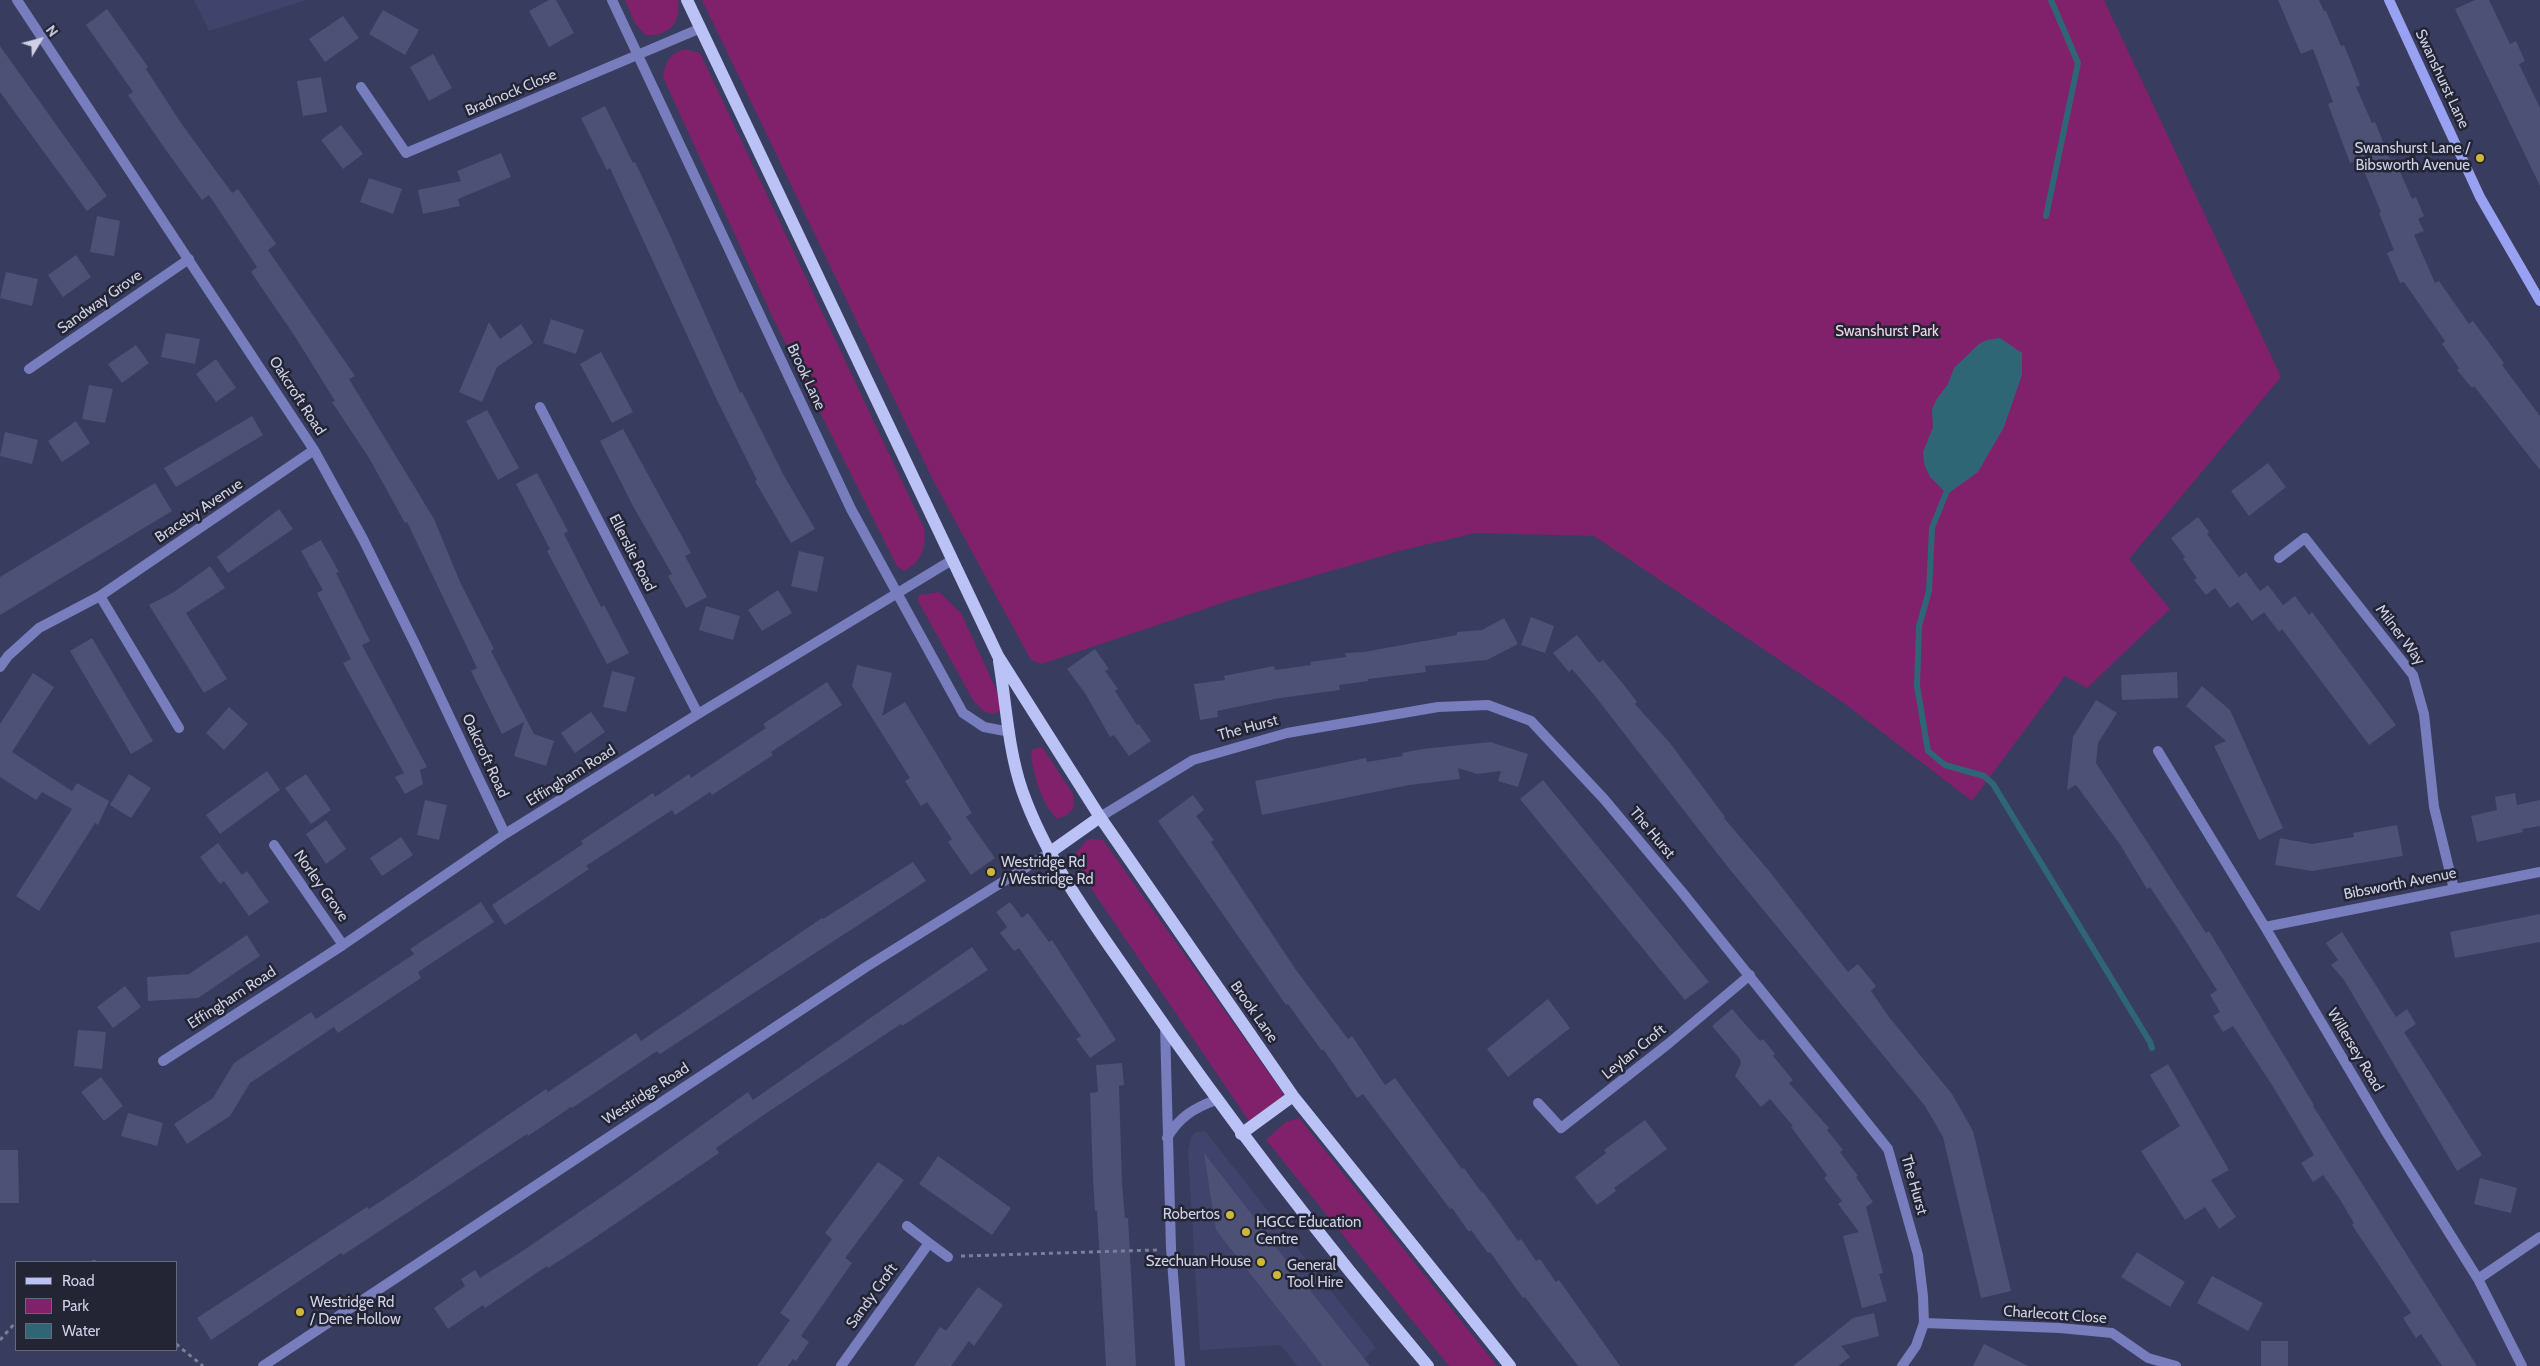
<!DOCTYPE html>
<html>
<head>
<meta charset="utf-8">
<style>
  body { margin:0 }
  #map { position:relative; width:2540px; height:1366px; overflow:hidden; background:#383c5e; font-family:Cabin,sans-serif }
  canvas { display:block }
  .legend { position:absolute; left:15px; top:1261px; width:162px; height:90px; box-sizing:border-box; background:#232434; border:1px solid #67697b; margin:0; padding:6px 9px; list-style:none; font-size:15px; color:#ced1e6 }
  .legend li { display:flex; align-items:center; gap:10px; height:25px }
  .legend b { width:25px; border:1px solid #67697b }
  .north { position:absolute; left:15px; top:15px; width:50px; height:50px; -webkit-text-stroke:4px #232434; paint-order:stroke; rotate:53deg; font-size:14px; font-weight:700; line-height:20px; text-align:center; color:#ced1e6 }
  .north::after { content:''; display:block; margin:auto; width:18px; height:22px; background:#ced1e6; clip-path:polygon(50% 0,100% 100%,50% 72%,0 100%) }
</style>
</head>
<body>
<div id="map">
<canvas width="2540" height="1366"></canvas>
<ul class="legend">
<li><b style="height:6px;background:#bbc2f6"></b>Road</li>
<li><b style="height:14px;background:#81216b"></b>Park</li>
<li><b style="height:14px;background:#2f6675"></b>Water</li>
</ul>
<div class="north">N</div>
</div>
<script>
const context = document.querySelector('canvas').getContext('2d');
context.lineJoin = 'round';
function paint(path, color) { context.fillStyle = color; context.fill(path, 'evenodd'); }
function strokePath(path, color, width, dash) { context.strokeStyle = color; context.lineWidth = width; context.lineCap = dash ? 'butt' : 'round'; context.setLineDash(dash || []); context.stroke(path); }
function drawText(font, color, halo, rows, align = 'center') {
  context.font = font + ' Cabin,sans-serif'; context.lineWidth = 5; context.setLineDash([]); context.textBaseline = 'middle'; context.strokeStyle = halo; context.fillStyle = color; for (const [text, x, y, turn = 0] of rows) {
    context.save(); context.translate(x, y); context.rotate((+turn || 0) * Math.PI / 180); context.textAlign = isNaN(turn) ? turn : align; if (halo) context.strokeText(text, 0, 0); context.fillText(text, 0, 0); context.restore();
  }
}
const built = new Path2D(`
  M 194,0 L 306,0 L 209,31 Z
  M 1205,1131 L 1376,1348 L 1354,1366 L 1297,1366 L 1281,1345 L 1200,1350 L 1188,1152 L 1191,1137 L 1196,1132 Z`);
const green = new Path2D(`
  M 625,0 L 678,0 C 681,23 669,37 645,35 L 635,23 Z
  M 702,0 L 2104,0 L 2281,377 L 2129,559 L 2170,609 L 2087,688 L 2065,676 L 1972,801 L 1844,703 L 1594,536 L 1476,533 L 1403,550 L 1234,599 L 1042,664 L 1031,660 L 934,482 Z
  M 685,49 L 700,53 L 925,530 C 925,549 922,562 904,571 L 897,566 L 772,316 L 663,77 C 666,61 669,54 685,49 Z
  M 939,592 L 961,613 L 1000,698 L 999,712 C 987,717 981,709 973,700 L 918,601 L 919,595 Z
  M 1042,747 L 1073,794 L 1074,808 L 1067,815 L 1057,819 C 1041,803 1032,771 1031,750 Z
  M 1094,839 L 1103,840 L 1283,1093 L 1281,1098 L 1249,1121 L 1084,878 L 1075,854 L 1087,840 Z
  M 1299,1118 L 1497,1366 L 1449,1366 L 1266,1140 L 1286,1122 Z`);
const water = new Path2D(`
  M 2000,338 L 2022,353 L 2022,375 L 2004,427 L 1978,472 L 1949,493 L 1946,493 L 1930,477 L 1924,464 L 1923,452 L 1933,427 L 1932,410 L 1936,400 L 1948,384 L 1954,368 L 1979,344 L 1987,340 Z`);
const stream = new Path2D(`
  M 2046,216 L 2078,63 L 2051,0
  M 1946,493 L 1932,528 L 1929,591 L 1919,626 L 1917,686 L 1928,751 L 1945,765 L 1984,776 L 1993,784 L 2150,1042 L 2152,1048`);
const building = new Path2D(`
  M 549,0 L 556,0 L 574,33 L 549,47 L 529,11 Z
  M 2278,0 L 2319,0 L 2324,11 L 2326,11 L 2341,46 L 2344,45 L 2360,85 L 2356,87 L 2372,123 L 2375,122 L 2390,159 L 2394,158 L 2412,199 L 2416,197 L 2424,216 L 2418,219 L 2424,231 L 2414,235 L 2435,283 L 2439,281 L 2469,324 L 2473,321 L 2504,363 L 2502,365 L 2540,416 L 2540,470 L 2474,386 L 2472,388 L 2457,370 L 2459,368 L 2442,344 L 2445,341 L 2404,282 L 2400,283 L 2387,253 L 2394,250 L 2379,213 L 2381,212 L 2359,159 L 2350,163 L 2328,104 L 2333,102 L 2313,49 L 2301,54 Z
  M 2475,0 L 2489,0 L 2510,44 L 2516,41 L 2525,61 L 2519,64 L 2540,108 L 2540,186 L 2455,9 Z
  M 107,9 L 148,67 L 146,69 L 181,123 L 232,193 L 238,189 L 276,244 L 268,250 L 355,376 L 349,379 L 434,519 L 460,582 L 494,649 L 491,651 L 534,734 L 554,741 L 546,766 L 514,756 L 524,722 L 502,734 L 471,671 L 477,668 L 407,522 L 405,523 L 369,458 L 332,402 L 335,401 L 294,335 L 251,272 L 257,267 L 209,195 L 202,200 L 163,146 L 128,95 L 133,92 L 86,25 Z
  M 383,10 L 419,30 L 405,55 L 369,34 Z
  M 343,16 L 359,38 L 325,62 L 309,39 Z
  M 0,46 L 107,196 L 87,211 L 0,92 Z
  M 433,54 L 452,88 L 429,101 L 410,67 Z
  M 321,77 L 327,112 L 303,116 L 297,81 Z
  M 605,106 L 633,163 L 635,162 L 668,231 L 740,393 L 742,392 L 783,474 L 815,529 L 791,543 L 755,481 L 757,480 L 715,396 L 610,168 L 607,170 L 581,118 Z
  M 341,125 L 363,154 L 343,169 L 321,140 Z
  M 501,153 L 511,177 L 458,199 L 460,206 L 423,214 L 418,190 L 461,181 L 457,171 Z
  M 369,178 L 402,189 L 393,214 L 360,202 Z
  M 97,216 L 120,221 L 114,256 L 90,252 Z
  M 76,255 L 91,277 L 63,297 L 48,275 Z
  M 6,272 L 38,279 L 32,306 L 0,298 Z
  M 551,319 L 584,330 L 576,354 L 543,343 Z
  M 489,322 L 500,339 L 521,324 L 533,343 L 497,367 L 482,402 L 459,392 Z
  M 166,333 L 200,339 L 195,364 L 161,357 Z
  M 136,345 L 149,363 L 122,383 L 108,364 Z
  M 601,352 L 633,412 L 612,423 L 580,364 Z
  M 216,359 L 236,388 L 216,402 L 196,374 Z
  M 89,385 L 113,389 L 105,423 L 82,419 Z
  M 487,410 L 519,468 L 498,480 L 466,421 Z
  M 252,416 L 263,435 L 176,487 L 164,468 Z
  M 76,421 L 90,443 L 62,462 L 48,441 Z
  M 623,429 L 691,553 L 685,556 L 707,597 L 686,608 L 668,576 L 672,574 L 634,508 L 600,441 Z
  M 5,432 L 38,440 L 32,464 L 0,456 Z
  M 2268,463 L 2286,487 L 2249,516 L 2231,491 Z
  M 537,473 L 568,531 L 564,534 L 601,607 L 604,605 L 629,653 L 607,664 L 547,551 L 550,549 L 516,484 Z
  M 155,483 L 172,511 L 0,615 L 0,577 Z
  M 279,509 L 293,529 L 228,573 L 217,557 Z
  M 2198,517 L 2209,532 L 2207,534 L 2239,577 L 2246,572 L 2260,591 L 2268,585 L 2283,605 L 2295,596 L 2309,615 L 2312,612 L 2396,725 L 2369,745 L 2282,629 L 2279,632 L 2264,612 L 2252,621 L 2238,602 L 2230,608 L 2215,588 L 2206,595 L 2194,580 L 2197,578 L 2183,559 L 2185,557 L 2171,538 Z
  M 321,540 L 339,572 L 336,573 L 370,641 L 362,645 L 427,767 L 420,770 L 423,784 L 405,794 L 395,777 L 404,773 L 343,663 L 351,659 L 317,593 L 323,590 L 301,551 Z
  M 799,551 L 824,557 L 817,592 L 791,586 Z
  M 210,566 L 225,588 L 186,613 L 227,679 L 204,693 L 149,605 L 174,592 Z
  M 778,590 L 792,613 L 762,631 L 748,610 Z
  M 706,606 L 740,616 L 733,640 L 699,630 Z
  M 1531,617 L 1554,626 L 1545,653 L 1521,645 Z
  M 1504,618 L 1518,644 L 1487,660 L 1425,666 L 1426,672 L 1368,679 L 1368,681 L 1339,685 L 1340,690 L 1280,698 L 1217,711 L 1218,717 L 1200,720 L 1194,684 L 1225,680 L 1224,676 L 1274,666 L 1275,670 L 1311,665 L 1310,662 L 1346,657 L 1345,653 L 1364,652 L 1457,635 L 1457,632 L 1482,630 Z
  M 1577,635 L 1599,663 L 1603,660 L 1624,685 L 1637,702 L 1635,704 L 1670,743 L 1725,817 L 1724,818 L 1770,872 L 1848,972 L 1858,964 L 1876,986 L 1871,991 L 1889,1017 L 1952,1094 L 1973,1131 L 2011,1291 L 1981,1298 L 1943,1137 L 1925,1106 L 1727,866 L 1595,696 L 1572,669 L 1569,672 L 1553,653 Z
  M 92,638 L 153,741 L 131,754 L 70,651 Z
  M 1095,649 L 1109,669 L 1105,671 L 1118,689 L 1115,691 L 1137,725 L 1139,724 L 1151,741 L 1129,756 L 1114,735 L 1110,737 L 1085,693 L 1067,669 Z
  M 857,665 L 892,673 L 882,716 L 905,702 L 972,813 L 966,817 L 995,858 L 971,875 L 948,842 L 952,839 L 927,802 L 921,806 L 905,781 L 910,778 L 852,686 Z
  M 612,671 L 635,677 L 626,712 L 603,707 Z
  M 2177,672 L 2178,698 L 2122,700 L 2121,675 Z
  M 33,673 L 54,687 L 12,752 L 72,791 L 77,783 L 109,801 L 98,825 L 95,823 L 39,911 L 16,896 L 72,809 L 42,792 L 36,800 L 0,777 L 0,724 Z
  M 827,682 L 842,705 L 771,752 L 773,755 L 712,795 L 710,792 L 675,815 L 672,810 L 586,866 L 589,869 L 505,925 L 492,905 L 583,844 L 581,841 L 653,793 L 655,797 L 689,774 L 691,778 L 766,728 L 763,724 Z
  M 2202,686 L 2230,710 L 2283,828 L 2259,840 L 2214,746 L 2226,741 L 2186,706 Z
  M 2096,700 L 2117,713 L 2098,743 L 2096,763 L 2206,933 L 2209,931 L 2314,1105 L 2313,1106 L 2477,1366 L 2442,1366 L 2421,1334 L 2416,1338 L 2403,1318 L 2411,1313 L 2352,1225 L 2354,1223 L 2339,1198 L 2323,1175 L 2313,1182 L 2301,1163 L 2314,1155 L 2272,1085 L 2233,1026 L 2223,1032 L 2213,1016 L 2220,1012 L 2210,995 L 2217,990 L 2180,932 L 2150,887 L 2147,889 L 2119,843 L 2076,785 L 2067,790 L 2073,737 Z
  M 229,707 L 248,724 L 224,750 L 206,733 Z
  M 591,712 L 605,732 L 575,753 L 561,733 Z
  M 1490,742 L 1528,754 L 1518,787 L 1498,781 L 1501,771 L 1477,774 L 1458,768 L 1460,779 L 1409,785 L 1262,815 L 1255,781 L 1366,758 L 1367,762 L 1403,756 L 1402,753 L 1422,749 Z
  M 267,771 L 280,790 L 220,834 L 206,815 Z
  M 129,774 L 151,788 L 131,818 L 110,805 Z
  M 306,774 L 331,810 L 311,824 L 285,788 Z
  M 1543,780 L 1709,982 L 1685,1000 L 1520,799 Z
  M 2515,793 L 2517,805 L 2540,800 L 2540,826 L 2522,829 L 2523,832 L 2477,842 L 2471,816 L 2497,810 L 2495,797 Z
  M 1193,795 L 1204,810 L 1196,816 L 1214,840 L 1211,842 L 1296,970 L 1348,1039 L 1352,1036 L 1385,1085 L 1395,1078 L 1462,1169 L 1464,1168 L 1482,1193 L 1483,1192 L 1518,1241 L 1521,1239 L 1536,1261 L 1540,1259 L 1556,1282 L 1559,1280 L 1620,1366 L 1578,1366 L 1525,1297 L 1523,1298 L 1490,1252 L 1488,1253 L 1471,1230 L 1469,1232 L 1452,1208 L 1450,1209 L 1363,1094 L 1357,1098 L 1323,1049 L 1322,1051 L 1288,1004 L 1286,1005 L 1158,821 Z
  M 425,800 L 447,805 L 439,840 L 417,835 Z
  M 326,820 L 346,849 L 326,864 L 306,834 Z
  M 2397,825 L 2403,856 L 2312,871 L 2275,865 L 2280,838 L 2312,844 L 2354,837 L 2353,833 Z
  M 401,837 L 413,855 L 382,876 L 370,858 Z
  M 218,843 L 242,875 L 247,871 L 269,902 L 249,916 L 224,881 L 220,884 L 200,857 Z
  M 913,862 L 926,881 L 660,1054 L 657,1051 L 572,1108 L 571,1107 L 528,1136 L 527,1134 L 343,1255 L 341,1253 L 211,1340 L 197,1318 L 367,1207 L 369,1209 L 413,1180 L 546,1089 L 548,1092 L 636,1033 L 641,1041 L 822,918 L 823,919 Z
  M 481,902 L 494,922 L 418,972 L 421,978 L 338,1033 L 334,1027 L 250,1083 L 230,1116 L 187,1144 L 174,1124 L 213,1098 L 234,1063 L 311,1012 L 316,1019 L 414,954 L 410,949 Z
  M 1010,902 L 1022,918 L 1028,913 L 1049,942 L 1052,940 L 1116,1040 L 1090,1058 L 1076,1039 L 1081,1036 L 1019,948 L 1014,951 L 1000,933 L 1007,927 L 996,912 Z
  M 2540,914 L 2540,942 L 2455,958 L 2450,932 Z
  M 2342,932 L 2396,1017 L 2407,1009 L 2416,1024 L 2404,1032 L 2482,1155 L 2457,1171 L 2344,980 L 2331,965 L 2338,960 L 2326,943 Z
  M 247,935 L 260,956 L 198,998 L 148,1001 L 147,977 L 189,974 Z
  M 972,947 L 988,970 L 902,1026 L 901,1024 L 768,1112 L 716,1148 L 719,1153 L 593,1239 L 548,1268 L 547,1266 L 485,1308 L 483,1305 L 448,1329 L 434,1308 L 465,1286 L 461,1279 L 475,1270 L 480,1278 L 521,1252 L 619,1185 L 748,1092 L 753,1100 Z
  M 125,986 L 141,1007 L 113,1028 L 97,1007 Z
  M 1548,999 L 1570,1028 L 1508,1077 L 1487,1049 Z
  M 1732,1009 L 1760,1041 L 1763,1039 L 1775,1054 L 1773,1056 L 1793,1080 L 1789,1083 L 1829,1128 L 1827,1130 L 1843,1150 L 1840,1152 L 1858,1176 L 1856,1177 L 1873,1202 L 1866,1207 L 1883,1273 L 1879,1274 L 1887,1301 L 1862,1308 L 1843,1236 L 1859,1232 L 1838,1204 L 1842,1201 L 1824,1178 L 1827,1175 L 1791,1127 L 1793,1126 L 1770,1099 L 1761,1107 L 1735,1076 L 1741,1063 L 1740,1059 L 1712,1026 Z
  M 78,1030 L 106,1032 L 102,1069 L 74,1066 Z
  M 1122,1063 L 1124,1085 L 1119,1086 L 1122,1184 L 1125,1218 L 1128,1218 L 1136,1366 L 1106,1366 L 1097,1211 L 1095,1211 L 1093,1178 L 1090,1093 L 1098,1092 L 1096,1065 Z
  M 2168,1064 L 2229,1170 L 2211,1180 L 2236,1217 L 2219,1229 L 2205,1207 L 2185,1220 L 2141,1151 L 2180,1126 L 2150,1075 Z
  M 101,1077 L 123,1106 L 104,1121 L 81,1092 Z
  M 128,1113 L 163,1123 L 157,1146 L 121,1136 Z
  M 1645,1120 L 1667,1149 L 1614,1188 L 1616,1191 L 1597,1205 L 1575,1177 L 1606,1153 L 1604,1150 Z
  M 0,1150 L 18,1150 L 19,1203 L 0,1203 Z
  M 1204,1153 L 1260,1225 L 1259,1226 L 1370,1366 L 1323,1366 L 1216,1230 Z
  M 938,1156 L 1011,1208 L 992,1235 L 919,1184 Z
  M 878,1162 L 904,1180 L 845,1258 L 852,1263 L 801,1336 L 809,1342 L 796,1361 L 793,1359 L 788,1366 L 757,1366 L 790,1320 L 780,1313 L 832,1239 L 825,1233 Z
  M 2480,1178 L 2517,1188 L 2511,1213 L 2474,1204 Z
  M 2137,1252 L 2185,1282 L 2170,1307 L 2121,1277 Z
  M 2212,1276 L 2263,1303 L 2248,1331 L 2197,1303 Z
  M 978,1287 L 1003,1305 L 974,1346 L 969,1341 L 951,1366 L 914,1366 L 940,1327 L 946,1331 Z
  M 1874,1313 L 1879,1336 L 1841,1346 L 1850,1357 L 1838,1366 L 1793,1366 L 1853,1318 Z
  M 2261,1341 L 2288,1341 L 2288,1366 L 2261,1366 Z
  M 1984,1344 L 2028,1366 L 1973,1366 Z`);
const path = new Path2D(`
  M 961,1256 L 1157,1250
  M 92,1262 L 96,1262
  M 0,1340 L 16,1322
  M 176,1344 L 203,1366`);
const street = new Path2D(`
  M 17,0 L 314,450 L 363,539 L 416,646 L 505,834
  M 612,0 L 851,509 L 897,593 L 963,713 L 984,727 L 1010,732
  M 361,87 L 406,153 L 701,28
  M 29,369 L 189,259
  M 540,407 L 698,714
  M 2279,558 L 2305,538 L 2413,675 L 2424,714 L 2434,807 L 2454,889
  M 100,596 L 179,728
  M 0,667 L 8,656 L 39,628 L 100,596 L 314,450
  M 2158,751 L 2265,927 L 2385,1130 L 2478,1279 L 2522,1366
  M 1100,817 L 1193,760 L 1287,733 L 1438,707 L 1488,705 L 1531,721 L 1604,799 L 1682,892 L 1888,1149 L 1918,1255 L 1923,1296 L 1924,1323 L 1916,1346 L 1902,1366
  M 274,845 L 343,945
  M 2265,927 L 2540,872
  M 1165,1026 L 1171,1248 L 1180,1366
  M 163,1061 L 343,945 L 505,834 L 698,714 L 952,560
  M 1538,1103 L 1561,1128 L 1668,1044 L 1750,975
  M 1167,1138 C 1179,1117 1194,1108 1216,1100
  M 907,1226 L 929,1243
  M 2478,1279 L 2540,1237
  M 1924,1323 L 2060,1328 L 2112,1333 L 2148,1358 L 2176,1366
  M 263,1366 L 866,967 L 1049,853
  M 841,1366 L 929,1243 L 948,1257`);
const secondary = new Path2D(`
  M 2389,0 L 2480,197 L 2540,301`);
const primary = new Path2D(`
  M 687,0 L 998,656 L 1100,817 L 1293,1096 L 1510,1366
  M 999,661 C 1006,703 1008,749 1022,790 C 1047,862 1096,926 1139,989 C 1229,1120 1325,1244 1428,1366
  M 1049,853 L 1100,817
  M 1241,1134 L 1293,1096`);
const markers = [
  [2480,158,5,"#cfb837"],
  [991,872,5,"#cfb837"],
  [1230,1215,5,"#cfb837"],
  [1246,1232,5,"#cfb837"],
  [1261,1262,5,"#cfb837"],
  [1277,1275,5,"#cfb837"],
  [300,1312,5,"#cfb837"]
];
const streetNames = [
  ["Swanshurst Lane",2442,79,65],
  ["Bradnock Close",511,93,-23],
  ["Sandway Grove",100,302,-35],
  ["Brook Lane",806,377,65],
  ["Oakcroft Road",297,396,57],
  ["Braceby Avenue",199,511,-34],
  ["Ellerslie Road",632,553,63],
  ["Milner Way",2400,635,53],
  ["The Hurst",1248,728,-15],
  ["Oakcroft Road",485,756,65],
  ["Effingham Road",571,776,-32],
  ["The Hurst",1652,833,50],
  ["Bibsworth Avenue",2400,884,-11],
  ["Norley Grove",321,886,55],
  ["Effingham Road",232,998,-33],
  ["Brook Lane",1254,1012,55],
  ["Willersey Road",2355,1050,59],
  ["Leylan Croft",1634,1052,-39],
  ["Westridge Road",646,1094,-33],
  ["The Hurst",1914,1185,74],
  ["Sandy Croft",872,1296,-54],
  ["Charlecott Close",2055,1315,4]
];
const poiNames = [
  ["Swanshurst Lane /",2470,149,"right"],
  ["Bibsworth Avenue",2470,166,"right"],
  ["Westridge Rd",1001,863],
  ["/ Westridge Rd",1001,880],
  ["Robertos",1220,1215,"right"],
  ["HGCC Education",1256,1223],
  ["Centre",1256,1240],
  ["Szechuan House",1251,1262,"right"],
  ["General",1287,1266],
  ["Tool Hire",1287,1283],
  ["Westridge Rd",310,1303],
  ["/ Dene Hollow",310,1320]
];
const parkNames = [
  ["Swanshurst Park",1887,332]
];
paint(built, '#40446c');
paint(green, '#81216b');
paint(water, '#2f6675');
strokePath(stream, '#2f6675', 6);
paint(building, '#4d5175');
strokePath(path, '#7a7e9a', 3, [4, 4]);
strokePath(street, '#777dbd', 10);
strokePath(secondary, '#99a1f2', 10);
strokePath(primary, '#bbc2f6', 12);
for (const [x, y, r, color] of markers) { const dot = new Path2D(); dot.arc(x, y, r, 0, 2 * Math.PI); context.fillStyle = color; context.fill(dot); strokePath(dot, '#232434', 2); }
drawText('15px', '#ced1e6', '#232434', streetNames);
drawText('15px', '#ced1e6', '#232434', poiNames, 'left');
drawText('15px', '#efd5e6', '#232434', parkNames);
</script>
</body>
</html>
